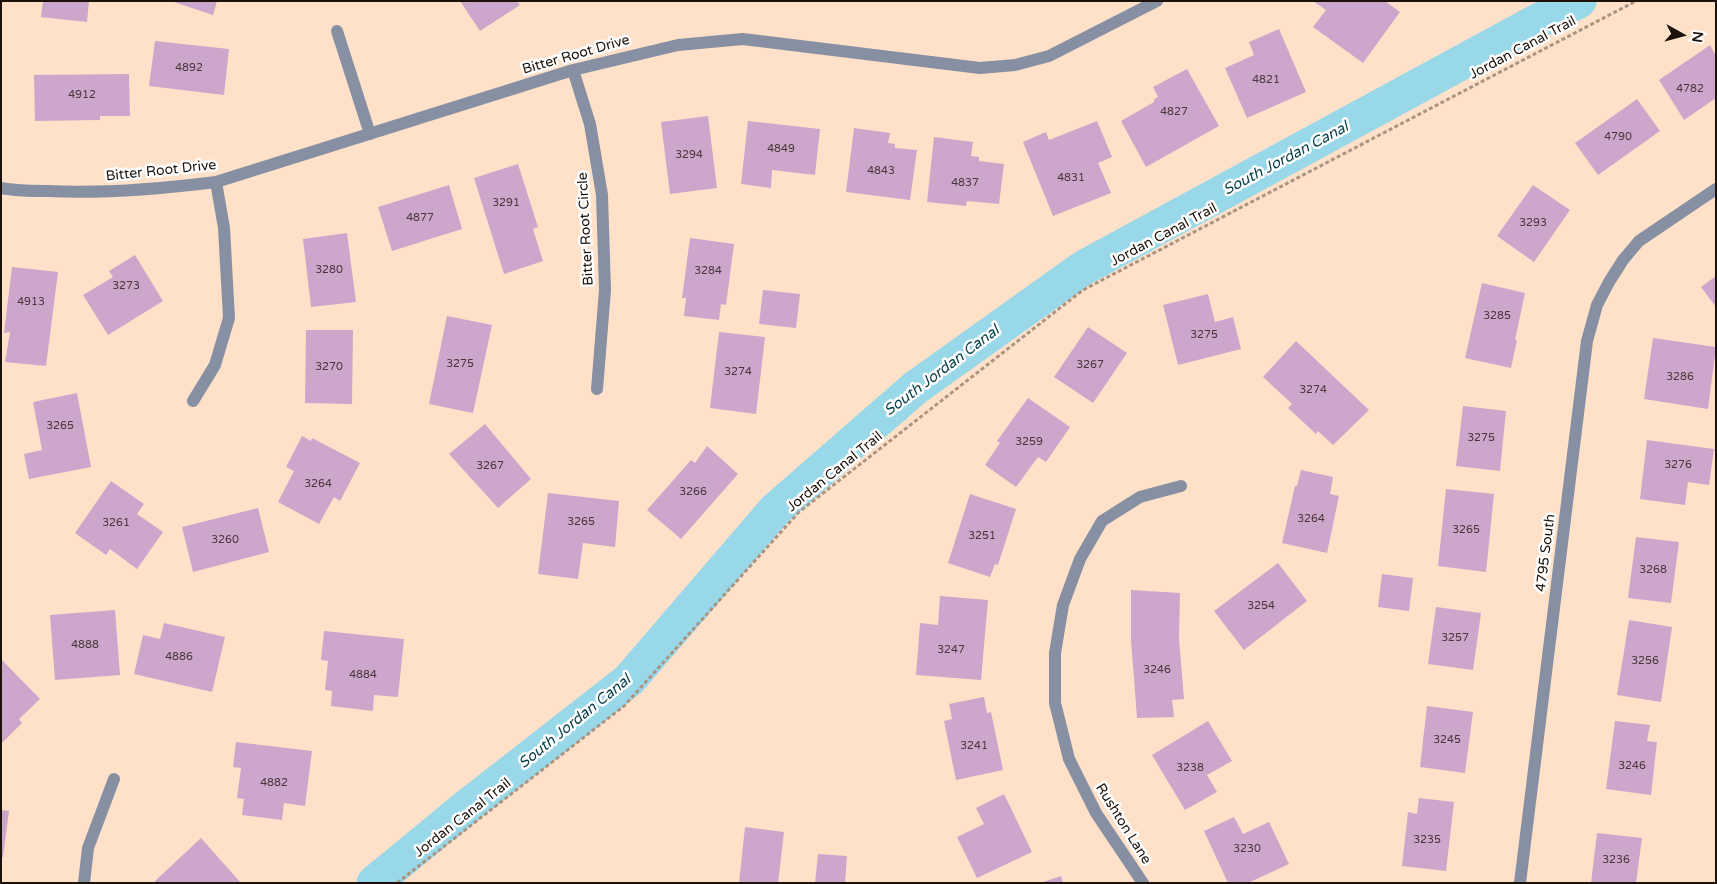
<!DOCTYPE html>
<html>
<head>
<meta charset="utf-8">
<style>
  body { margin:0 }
  #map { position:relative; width:1717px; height:884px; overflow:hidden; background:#ffe1c9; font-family:"Varela Round",sans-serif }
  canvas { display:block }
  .frame { position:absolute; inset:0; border:2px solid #1c120a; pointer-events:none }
  .north { position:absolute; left:1657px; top:10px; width:50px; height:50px; -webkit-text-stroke:4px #fff; paint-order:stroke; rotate:97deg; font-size:14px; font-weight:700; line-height:20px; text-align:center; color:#1c120a }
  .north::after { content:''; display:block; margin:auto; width:18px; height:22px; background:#1c120a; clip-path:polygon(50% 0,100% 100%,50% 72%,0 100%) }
</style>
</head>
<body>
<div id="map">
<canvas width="1717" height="884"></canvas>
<div class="frame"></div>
<div class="north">N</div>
</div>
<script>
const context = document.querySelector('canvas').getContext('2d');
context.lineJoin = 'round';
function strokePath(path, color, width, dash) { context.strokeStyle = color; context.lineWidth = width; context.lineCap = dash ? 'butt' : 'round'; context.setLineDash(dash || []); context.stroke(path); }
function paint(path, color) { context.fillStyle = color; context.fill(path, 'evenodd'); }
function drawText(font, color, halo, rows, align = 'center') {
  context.font = font + ' "Varela Round",sans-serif'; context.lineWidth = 5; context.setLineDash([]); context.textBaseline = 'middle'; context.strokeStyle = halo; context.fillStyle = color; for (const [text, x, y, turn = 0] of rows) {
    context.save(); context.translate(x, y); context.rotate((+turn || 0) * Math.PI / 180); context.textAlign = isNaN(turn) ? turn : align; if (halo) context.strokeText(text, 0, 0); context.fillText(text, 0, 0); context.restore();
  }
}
const canal = new Path2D(`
  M 374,883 L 465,808 L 629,680 L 775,510 L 915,388 L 1083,268 L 1536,22 L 1579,1`);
const building = new Path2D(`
  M 43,1 L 89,1 L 87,22 L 41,17 Z
  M 171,1 L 217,1 L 213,15 Z
  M 460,1 L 517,1 L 520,5 L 480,31 Z
  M 1313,1 L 1385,1 L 1400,12 L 1363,63 L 1313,27 L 1326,10 Z
  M 1279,29 L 1306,92 L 1247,118 L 1225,68 L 1254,55 L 1249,42 Z
  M 155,41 L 229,49 L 224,95 L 149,86 Z
  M 1710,45 L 1716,56 L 1716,98 L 1684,120 L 1659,80 Z
  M 1187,69 L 1219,126 L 1146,167 L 1121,121 L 1154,102 L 1154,99 L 1158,97 L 1153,87 Z
  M 129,74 L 130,116 L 100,116 L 100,120 L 35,121 L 34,75 Z
  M 1637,99 L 1660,131 L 1598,175 L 1575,143 Z
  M 708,116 L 717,188 L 670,194 L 661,122 Z
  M 748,121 L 820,129 L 815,175 L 772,170 L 771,188 L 741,184 Z
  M 1097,121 L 1112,157 L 1098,163 L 1111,193 L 1053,216 L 1023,142 L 1046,132 L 1049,140 Z
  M 854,128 L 890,133 L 888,143 L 895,144 L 895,148 L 917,150 L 910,200 L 846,192 Z
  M 934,137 L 973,142 L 971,156 L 979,157 L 979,161 L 1004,164 L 999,204 L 967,201 L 966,206 L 927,202 Z
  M 518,164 L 538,227 L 533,229 L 543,261 L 504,274 L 474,178 Z
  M 449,185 L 462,229 L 392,251 L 378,207 Z
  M 1533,185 L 1570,210 L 1534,262 L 1497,236 Z
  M 347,233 L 356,302 L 311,307 L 303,239 Z
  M 690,238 L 734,244 L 726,305 L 721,304 L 719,320 L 684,316 L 686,298 L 682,298 Z
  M 135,255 L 163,301 L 108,335 L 83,295 L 113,277 L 109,271 Z
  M 12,267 L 58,272 L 46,366 L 5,362 L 10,332 L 4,333 Z
  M 1716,276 L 1716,307 L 1701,287 Z
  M 1482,283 L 1525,293 L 1515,340 L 1517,340 L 1511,368 L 1465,358 Z
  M 763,290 L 800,294 L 796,328 L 759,324 Z
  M 1208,294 L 1215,322 L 1233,317 L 1241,349 L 1178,365 L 1163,305 Z
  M 447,316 L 492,325 L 473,413 L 429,404 Z
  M 1088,327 L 1127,353 L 1093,403 L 1054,377 Z
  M 306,330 L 353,330 L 352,404 L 305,403 Z
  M 719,332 L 765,337 L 756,414 L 710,408 Z
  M 1653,338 L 1716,347 L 1708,409 L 1644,399 Z
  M 1296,341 L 1369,410 L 1333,445 L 1318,431 L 1316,434 L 1288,408 L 1292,404 L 1263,377 Z
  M 77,393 L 91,467 L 29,479 L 24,454 L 42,450 L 33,402 Z
  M 1028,398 L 1070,427 L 1046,462 L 1038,457 L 1016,487 L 985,465 L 1000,443 L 997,441 Z
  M 1463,406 L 1506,411 L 1500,471 L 1456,466 Z
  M 485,424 L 531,479 L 498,508 L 449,454 Z
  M 302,436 L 311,441 L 312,438 L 360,463 L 340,501 L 334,497 L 319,524 L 278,502 L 294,471 L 286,467 Z
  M 1647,440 L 1714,449 L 1709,485 L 1688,482 L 1685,505 L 1640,499 Z
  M 707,446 L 738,474 L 681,539 L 647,510 L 691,460 L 695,463 Z
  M 1301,470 L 1333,477 L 1330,494 L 1339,496 L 1327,553 L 1282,543 L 1295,486 L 1297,486 Z
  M 111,481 L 144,504 L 137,514 L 163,532 L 137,569 L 110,549 L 106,555 L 75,533 Z
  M 1446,489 L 1494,494 L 1486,572 L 1438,566 Z
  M 548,493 L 619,501 L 615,547 L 583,543 L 578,579 L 538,574 Z
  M 970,494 L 1016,509 L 998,565 L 995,564 L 990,577 L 948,563 Z
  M 258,508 L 269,552 L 193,572 L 182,527 Z
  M 1636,537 L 1679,542 L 1671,603 L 1628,598 Z
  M 1278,563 L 1307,601 L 1244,650 L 1214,611 Z
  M 1382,574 L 1413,578 L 1409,611 L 1378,607 Z
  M 1131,590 L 1180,593 L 1179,639 L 1184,699 L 1172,700 L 1174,717 L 1137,718 L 1131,640 Z
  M 940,596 L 988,600 L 981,680 L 916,675 L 920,623 L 938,625 Z
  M 1436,607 L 1481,613 L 1473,670 L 1428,664 Z
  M 115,610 L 120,675 L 55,680 L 50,615 Z
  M 1629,620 L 1672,627 L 1661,702 L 1617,695 Z
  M 164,623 L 225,637 L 212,692 L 134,674 L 143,635 L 160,639 Z
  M 324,631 L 404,639 L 398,697 L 374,695 L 373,711 L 331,706 L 332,691 L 325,690 L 328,661 L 321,660 Z
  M 1,659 L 40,699 L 19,719 L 22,723 L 1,744 Z
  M 984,697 L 987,713 L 991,712 L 1003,770 L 956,780 L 944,721 L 952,719 L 949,704 Z
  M 1427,706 L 1473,712 L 1465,773 L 1420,767 Z
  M 1208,721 L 1232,761 L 1207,775 L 1217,792 L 1185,810 L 1152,755 Z
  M 1615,721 L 1650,725 L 1647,741 L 1657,742 L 1651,795 L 1606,789 Z
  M 236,742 L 312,751 L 305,806 L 284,803 L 282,820 L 242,815 L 244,799 L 237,798 L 241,768 L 233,767 Z
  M 1004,794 L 1032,852 L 977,878 L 957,837 L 984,824 L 976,808 Z
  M 1419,798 L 1454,802 L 1446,871 L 1402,866 L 1408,812 L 1417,814 Z
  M 1,810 L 9,811 L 3,857 L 1,857 Z
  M 1234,817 L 1243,834 L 1269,822 L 1289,864 L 1248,883 L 1228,883 L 1204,831 Z
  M 745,827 L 784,832 L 778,883 L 739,883 Z
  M 1597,833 L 1642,838 L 1636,883 L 1591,883 Z
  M 201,838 L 241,883 L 156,883 L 155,881 Z
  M 818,854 L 847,856 L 845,883 L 815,883 Z
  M 1061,876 L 1063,883 L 1043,883 L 1043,882 Z`);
const path = new Path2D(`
  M 397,883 L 624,706 L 799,512 L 1083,290 L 1636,1`);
const service = new Path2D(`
  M 337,31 L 370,134`);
const minor = new Path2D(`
  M 573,70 L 590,124 L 602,195 L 605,290 L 597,389
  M 1,188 C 16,191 32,191 47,191 C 104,194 160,189 216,182 L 573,70 L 678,45 L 743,39 L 980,68 L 1015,65 L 1049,56 L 1157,1
  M 193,401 L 215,365 L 229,318 L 224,228 L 216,182
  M 84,883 L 88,848 L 114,779
  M 1143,883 L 1096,813 L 1069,759 L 1055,703 L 1055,653 L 1063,605 L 1080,559 L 1102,521 L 1140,497 L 1181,486
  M 1520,883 L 1587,341 L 1597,305 L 1609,282 L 1623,260 L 1639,241 L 1716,189`);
const numberNames = [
  ["4892",189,68],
  ["4821",1266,80],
  ["4782",1690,89],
  ["4912",82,95],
  ["4827",1174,112],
  ["4790",1618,137],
  ["4849",781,149],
  ["3294",689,155],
  ["4843",881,171],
  ["4831",1071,178],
  ["4837",965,183],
  ["3291",506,203],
  ["4877",420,218],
  ["3293",1533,223],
  ["3280",329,270],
  ["3284",708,271],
  ["3273",126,286],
  ["4913",31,302],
  ["3285",1497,316],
  ["3275",1204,335],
  ["3275",460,364],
  ["3267",1090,365],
  ["3270",329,367],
  ["3274",738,372],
  ["3286",1680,377],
  ["3274",1313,390],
  ["3265",60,426],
  ["3275",1481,438],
  ["3259",1029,442],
  ["3276",1678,465],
  ["3267",490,466],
  ["3264",318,484],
  ["3266",693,492],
  ["3264",1311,519],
  ["3265",581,522],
  ["3261",116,523],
  ["3265",1466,530],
  ["3251",982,536],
  ["3260",225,540],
  ["3268",1653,570],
  ["3254",1261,606],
  ["3257",1455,638],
  ["4888",85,645],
  ["3247",951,650],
  ["4886",179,657],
  ["3256",1645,661],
  ["3246",1157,670],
  ["4884",363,675],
  ["3245",1447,740],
  ["3241",974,746],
  ["3246",1632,766],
  ["3238",1190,768],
  ["4882",274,783],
  ["3235",1427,840],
  ["3230",1247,849],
  ["3236",1616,860]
];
const streetNames = [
  ["Jordan Canal Trail",1523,48,-28],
  ["Bitter Root Drive",576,55,-16],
  ["Bitter Root Drive",161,171,-6],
  ["Bitter Root Circle",586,229,-93],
  ["Jordan Canal Trail",1164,235,-28],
  ["Jordan Canal Trail",835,472,-39],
  ["4795 South",1546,553,-83],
  ["Jordan Canal Trail",463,818,-38],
  ["Rushton Lane",1123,824,58]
];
const waterNames = [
  ["South Jordan Canal",1286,159,-28],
  ["South Jordan Canal",942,371,-37],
  ["South Jordan Canal",575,722,-39]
];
strokePath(canal, '#99d8e9', 35);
paint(building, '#cda6cb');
strokePath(path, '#aa9482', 3, [4, 2.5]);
strokePath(service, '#8790a3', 12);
strokePath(minor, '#8790a3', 12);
drawText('11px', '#48373a', null, numberNames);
drawText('14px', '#1c120a', '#fff', streetNames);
drawText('italic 15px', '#033e4a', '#fff', waterNames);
</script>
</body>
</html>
